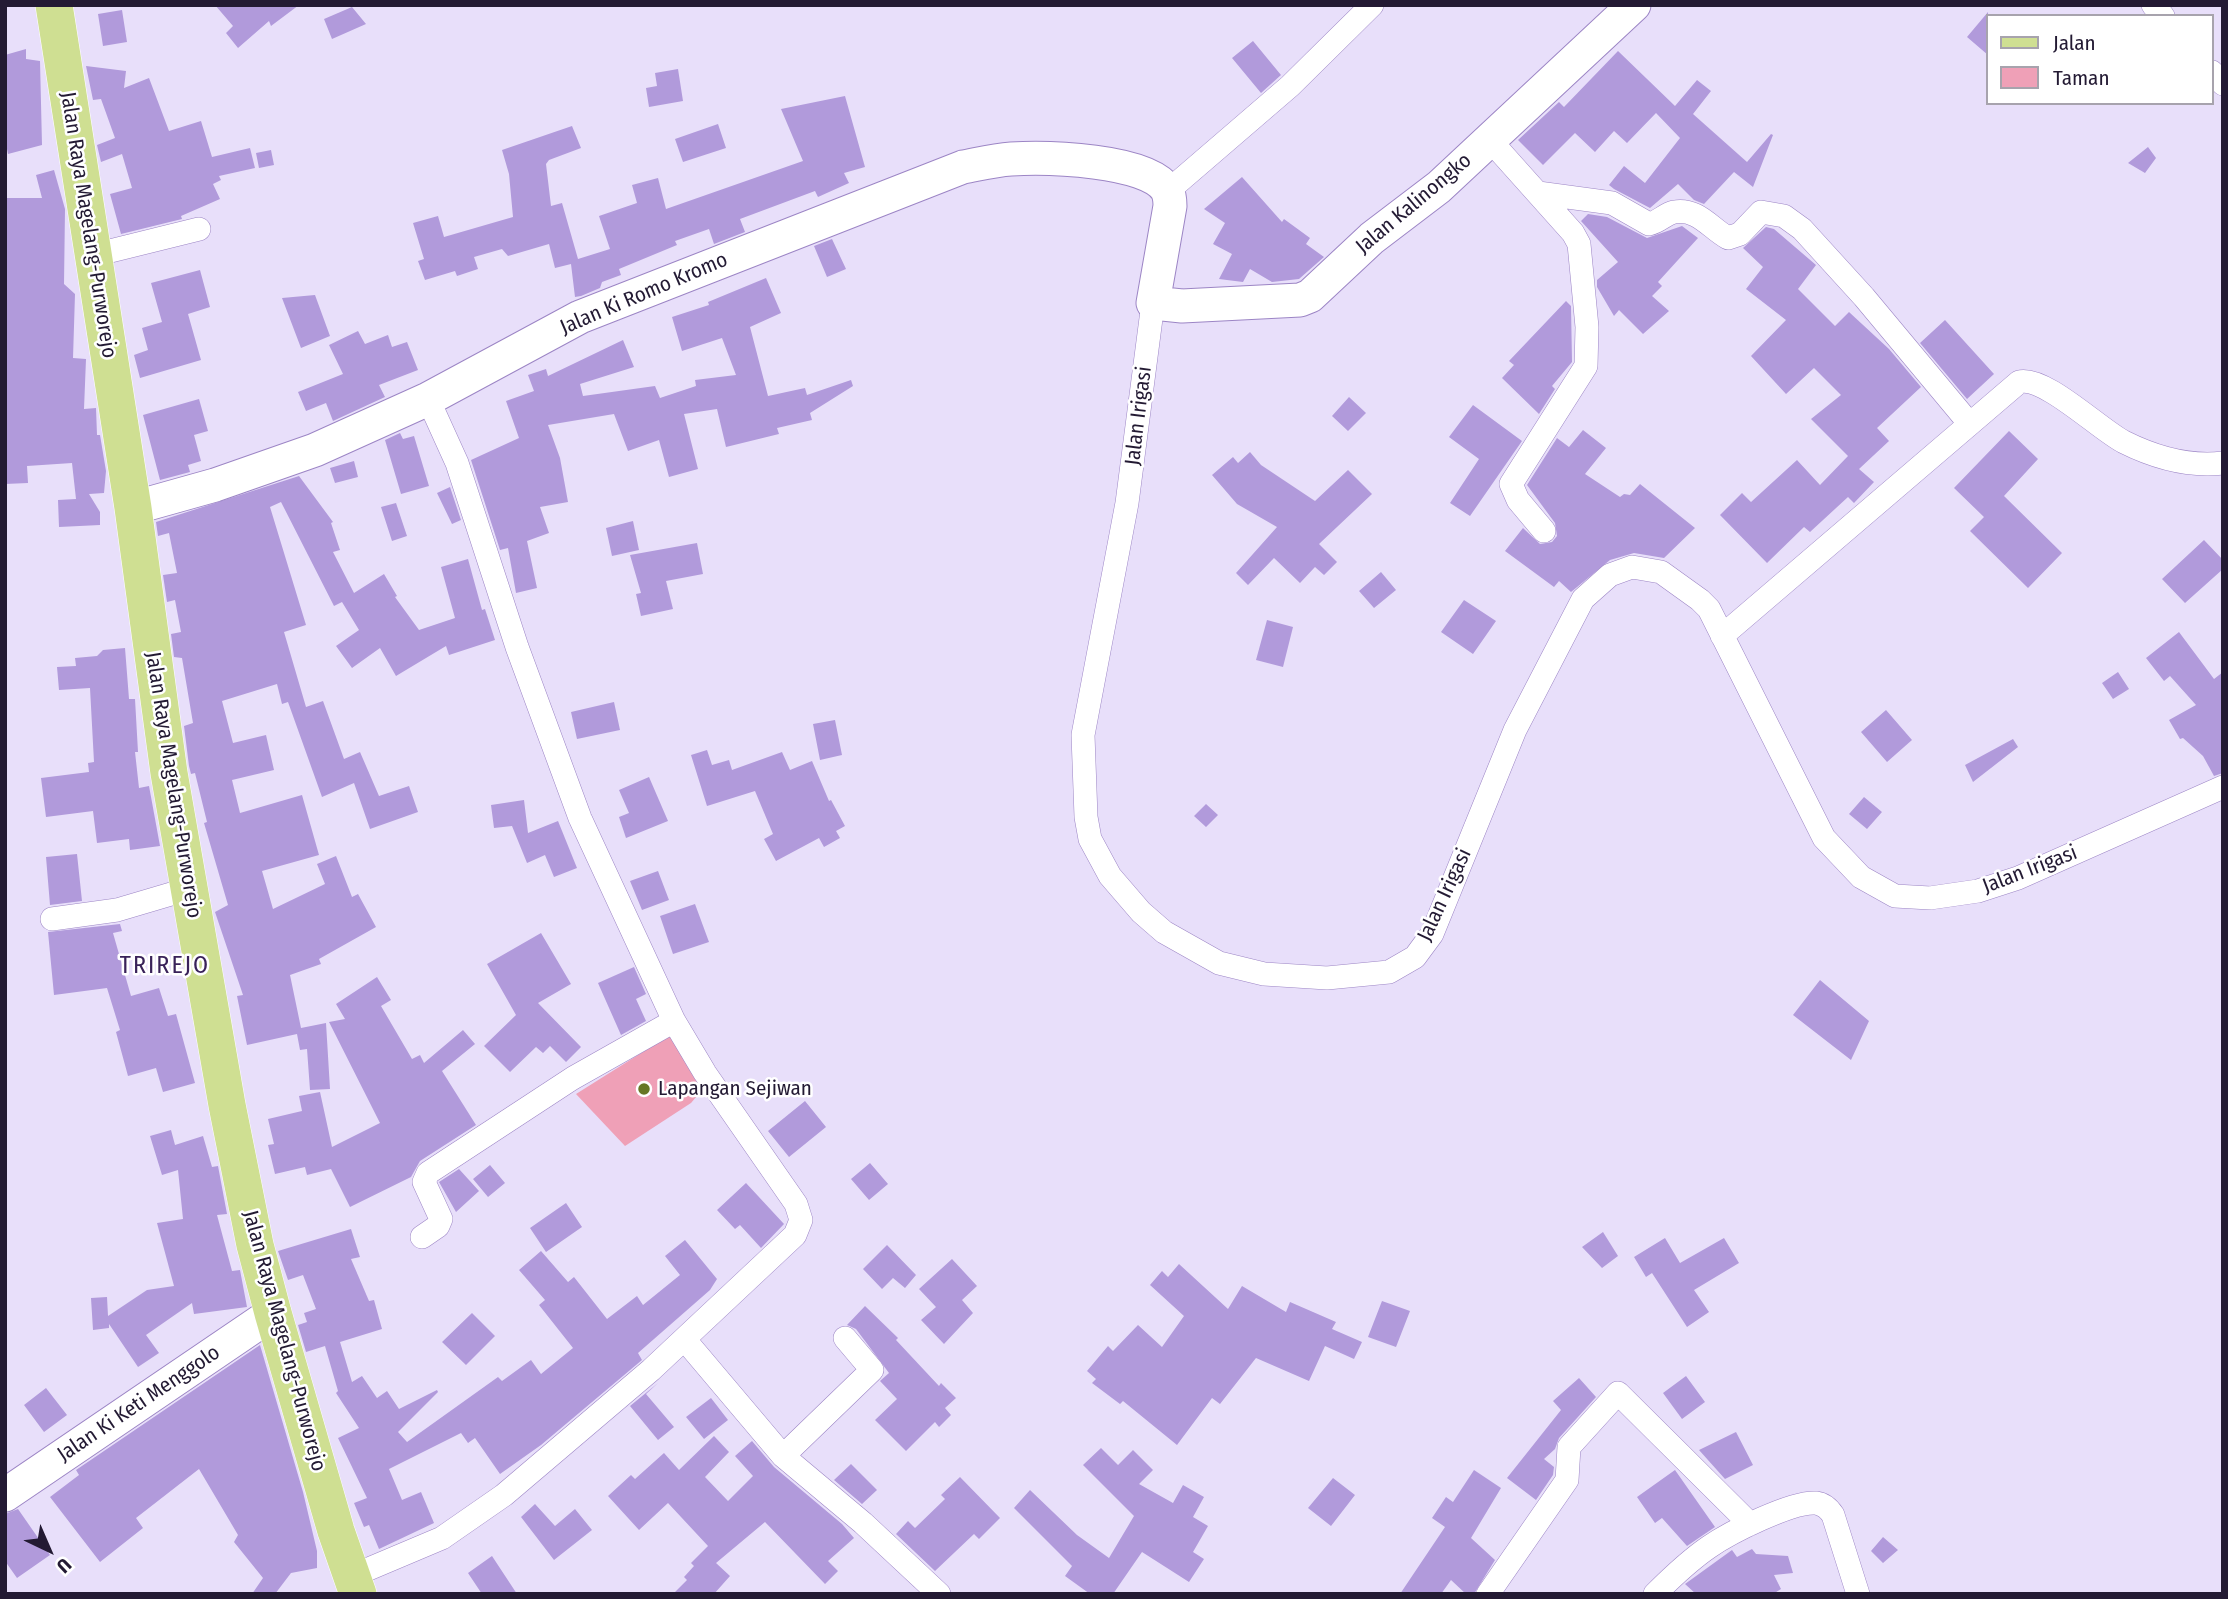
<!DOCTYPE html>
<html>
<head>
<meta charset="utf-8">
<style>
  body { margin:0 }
  #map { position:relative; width:2228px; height:1599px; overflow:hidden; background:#e8dffa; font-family:"Fira Sans Condensed",sans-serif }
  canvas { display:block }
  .frame { position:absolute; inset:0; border:7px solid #231a33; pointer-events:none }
  .legend { position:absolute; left:1986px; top:14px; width:228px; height:91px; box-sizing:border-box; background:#fff; border:2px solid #a7a3ad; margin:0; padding:9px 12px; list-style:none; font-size:21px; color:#231a33 }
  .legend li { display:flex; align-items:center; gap:14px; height:35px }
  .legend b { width:35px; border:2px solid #a7a3ad }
  .north { position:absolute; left:14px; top:1515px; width:70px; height:70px; -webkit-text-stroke:5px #fff; paint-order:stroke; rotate:136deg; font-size:19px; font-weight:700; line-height:28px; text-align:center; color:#231a33 }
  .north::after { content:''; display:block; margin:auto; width:24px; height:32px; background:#231a33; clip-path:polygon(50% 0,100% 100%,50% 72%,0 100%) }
</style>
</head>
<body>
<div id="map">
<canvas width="2228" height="1599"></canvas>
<div class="frame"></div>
<ul class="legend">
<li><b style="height:9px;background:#cfdf92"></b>Jalan</li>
<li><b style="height:19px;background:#efa0b7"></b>Taman</li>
</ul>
<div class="north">U</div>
</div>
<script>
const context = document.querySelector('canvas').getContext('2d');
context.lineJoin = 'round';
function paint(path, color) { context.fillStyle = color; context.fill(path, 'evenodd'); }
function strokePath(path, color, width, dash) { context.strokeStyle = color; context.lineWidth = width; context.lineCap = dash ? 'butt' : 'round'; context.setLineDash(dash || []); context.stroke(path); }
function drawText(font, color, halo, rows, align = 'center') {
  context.font = font + ' "Fira Sans Condensed",sans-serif'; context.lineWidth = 5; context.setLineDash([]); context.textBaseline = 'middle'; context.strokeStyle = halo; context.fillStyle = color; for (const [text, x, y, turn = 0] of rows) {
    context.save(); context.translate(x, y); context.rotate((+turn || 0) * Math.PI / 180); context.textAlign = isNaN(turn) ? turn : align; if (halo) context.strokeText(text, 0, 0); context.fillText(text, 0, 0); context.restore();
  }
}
const green = new Path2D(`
  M 673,1033 L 708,1083 L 691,1103 L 625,1146 L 576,1094 Z`);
const building = new Path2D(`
  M 215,5 L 299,5 L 271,26 L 269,21 L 238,48 L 226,33 L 233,26 Z
  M 352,7 L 366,24 L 332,39 L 324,19 Z
  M 122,10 L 127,42 L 103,46 L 98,14 Z
  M 1988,12 L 1988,55 L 1967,37 Z
  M 1253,41 L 1281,75 L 1261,93 L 1232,58 Z
  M 26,49 L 26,59 L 40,61 L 42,145 L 8,154 L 5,139 L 5,55 Z
  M 1618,51 L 1675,106 L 1697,80 L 1711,91 L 1693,114 L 1747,162 L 1771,134 L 1773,135 L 1753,187 L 1734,172 L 1704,204 L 1694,200 L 1678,184 L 1650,208 L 1614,189 L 1609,185 L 1624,166 L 1645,183 L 1680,138 L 1656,113 L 1627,143 L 1614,131 L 1595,152 L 1575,133 L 1543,165 L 1518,140 L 1559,102 L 1564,107 Z
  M 86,66 L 126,71 L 124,88 L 149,78 L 169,131 L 201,121 L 212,157 L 250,148 L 255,168 L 219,176 L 221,180 L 213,184 L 220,199 L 181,216 L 182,219 L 121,234 L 110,194 L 132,188 L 122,154 L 101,162 L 97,145 L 115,138 L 101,99 L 93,100 Z
  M 678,69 L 683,101 L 649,107 L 646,88 L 657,86 L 655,73 Z
  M 845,96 L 865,167 L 844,173 L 849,183 L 818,197 L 815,191 L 740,219 L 745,232 L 714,244 L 709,229 L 675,241 L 677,245 L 619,269 L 621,275 L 602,282 L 600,288 L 581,296 L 575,297 L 571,264 L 555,268 L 549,244 L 508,256 L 502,249 L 474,257 L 478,269 L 457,276 L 455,271 L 425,280 L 418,261 L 424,259 L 413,223 L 438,216 L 444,237 L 513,217 L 509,174 L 502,150 L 572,126 L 581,148 L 549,160 L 546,164 L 551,206 L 562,203 L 578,259 L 610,249 L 599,216 L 637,203 L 632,185 L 658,178 L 666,209 L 803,161 L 781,109 Z
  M 718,124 L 726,148 L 683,162 L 675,139 Z
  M 2148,147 L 2156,158 L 2145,173 L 2128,163 Z
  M 271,150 L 274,165 L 259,168 L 256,153 Z
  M 54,170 L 65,209 L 64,284 L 75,294 L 73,358 L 86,359 L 84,409 L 96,408 L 97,435 L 100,435 L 106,471 L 104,493 L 89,494 L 100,512 L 100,525 L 59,527 L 58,500 L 76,499 L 72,463 L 27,466 L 28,483 L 5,484 L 5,198 L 42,198 L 36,175 Z
  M 1242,177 L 1282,222 L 1284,219 L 1310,238 L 1306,244 L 1324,257 L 1299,279 L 1272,282 L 1250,269 L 1243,282 L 1219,279 L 1232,254 L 1213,244 L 1225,223 L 1204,209 Z
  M 1588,214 L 1607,217 L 1647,238 L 1682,226 L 1698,238 L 1658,282 L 1662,286 L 1652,296 L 1669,311 L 1643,334 L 1619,310 L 1614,316 L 1597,287 L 1597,280 L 1618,262 L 1581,221 Z
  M 1766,227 L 1774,229 L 1816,265 L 1798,289 L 1835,326 L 1849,312 L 1889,349 L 1921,387 L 1877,428 L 1889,441 L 1859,469 L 1874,482 L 1854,503 L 1848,497 L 1810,532 L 1804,527 L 1767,563 L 1720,515 L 1742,493 L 1751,502 L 1797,460 L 1820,485 L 1848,456 L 1811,419 L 1841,395 L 1814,368 L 1786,394 L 1751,356 L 1786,320 L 1746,289 L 1763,267 L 1743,248 Z
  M 832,239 L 846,269 L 827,277 L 814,246 Z
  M 200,270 L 210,307 L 188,314 L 201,360 L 140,378 L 134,355 L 148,350 L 142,328 L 162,322 L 151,283 Z
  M 766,278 L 781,313 L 750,327 L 768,396 L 805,388 L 807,395 L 851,380 L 853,386 L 810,413 L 812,420 L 777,428 L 779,434 L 726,447 L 717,409 L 684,414 L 698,469 L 669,477 L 659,440 L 628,451 L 614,414 L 548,425 L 560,458 L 568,502 L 540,507 L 549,533 L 527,541 L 537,588 L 516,593 L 508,548 L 500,550 L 471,460 L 519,438 L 506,401 L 534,391 L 528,375 L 546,369 L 548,376 L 623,340 L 634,367 L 580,384 L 583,396 L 655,386 L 660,398 L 696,386 L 695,380 L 736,375 L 722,338 L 682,351 L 672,317 L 709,305 L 708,302 Z
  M 315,295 L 330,336 L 301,348 L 282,298 Z
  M 1566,301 L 1571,306 L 1572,362 L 1552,386 L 1555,389 L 1539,414 L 1502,378 L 1514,365 L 1509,361 Z
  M 1945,320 L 1994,374 L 1967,399 L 1920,343 Z
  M 358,331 L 365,344 L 388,335 L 392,347 L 407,342 L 418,370 L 379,385 L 385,397 L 333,421 L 326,403 L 306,411 L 298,392 L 343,374 L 329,345 Z
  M 1349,397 L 1366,413 L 1348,431 L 1332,416 Z
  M 199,399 L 208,431 L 194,435 L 201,461 L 188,465 L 190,472 L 160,480 L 143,415 Z
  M 1473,405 L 1522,441 L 1470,516 L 1450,503 L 1479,459 L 1449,437 Z
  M 1583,430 L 1606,448 L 1585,474 L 1620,497 L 1624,494 L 1630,495 L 1640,484 L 1695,528 L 1664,558 L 1634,553 L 1610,560 L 1571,592 L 1559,581 L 1554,587 L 1505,551 L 1523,528 L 1540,544 L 1552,542 L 1557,536 L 1555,523 L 1527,485 L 1557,438 L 1569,447 Z
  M 2009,431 L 2038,459 L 2004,496 L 2062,553 L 2028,588 L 1970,531 L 1984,517 L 1954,488 Z
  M 400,433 L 403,439 L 414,436 L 429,486 L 401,494 L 385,440 Z
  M 1250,452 L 1261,465 L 1315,501 L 1348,470 L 1372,494 L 1319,544 L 1337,562 L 1324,575 L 1315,567 L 1300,583 L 1274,558 L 1248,585 L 1236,573 L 1277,527 L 1237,504 L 1212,475 L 1233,457 L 1238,463 Z
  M 354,461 L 358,477 L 335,483 L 330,468 Z
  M 299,476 L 333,522 L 331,523 L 340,550 L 333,552 L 354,593 L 384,574 L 397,596 L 395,597 L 419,630 L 455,618 L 441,567 L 468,559 L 482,610 L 485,609 L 495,640 L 449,655 L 446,646 L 396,676 L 380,648 L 352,668 L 336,646 L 359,630 L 342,602 L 334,606 L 281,502 L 270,507 L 306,625 L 284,632 L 306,707 L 323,701 L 344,759 L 360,752 L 379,796 L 409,786 L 418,812 L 370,829 L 354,783 L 322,797 L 288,702 L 282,704 L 277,684 L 222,701 L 233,743 L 266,735 L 274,770 L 232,780 L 240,813 L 302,795 L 319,855 L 262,871 L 273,909 L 325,884 L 317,864 L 336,856 L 352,897 L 358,894 L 376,927 L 319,959 L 321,964 L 290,975 L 301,1028 L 326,1023 L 330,1089 L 310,1090 L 307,1049 L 300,1050 L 297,1034 L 247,1045 L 237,996 L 243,995 L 215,912 L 228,905 L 204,823 L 207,822 L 195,773 L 191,774 L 189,766 L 184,726 L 193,723 L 182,658 L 174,657 L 171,634 L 181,632 L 175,600 L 167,602 L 163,575 L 177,573 L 169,533 L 158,536 L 156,522 Z
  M 450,487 L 461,520 L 452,524 L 437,493 Z
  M 396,503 L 407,536 L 392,541 L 381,507 Z
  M 633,521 L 639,550 L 612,556 L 606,528 Z
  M 2204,540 L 2223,560 L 2223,569 L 2185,603 L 2162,579 Z
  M 697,543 L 703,574 L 666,581 L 673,609 L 641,616 L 636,594 L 641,593 L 630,555 Z
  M 1381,572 L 1396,590 L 1374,608 L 1359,591 Z
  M 1464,600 L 1496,621 L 1473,654 L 1441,632 Z
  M 1267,620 L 1293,627 L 1283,667 L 1256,660 Z
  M 2179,632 L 2214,679 L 2223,672 L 2223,773 L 2214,776 L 2203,756 L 2183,738 L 2180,739 L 2169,720 L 2196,705 L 2170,676 L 2164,681 L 2146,658 Z
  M 125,648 L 129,699 L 135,699 L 138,752 L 135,752 L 139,788 L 149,786 L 160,846 L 130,850 L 129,839 L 97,843 L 93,811 L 46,817 L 41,778 L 89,772 L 88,763 L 94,762 L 90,688 L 59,690 L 57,667 L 76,666 L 75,658 L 97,656 L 103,650 Z
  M 2118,672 L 2129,689 L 2113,699 L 2102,683 Z
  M 614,702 L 620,730 L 577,739 L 571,712 Z
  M 1886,710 L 1912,740 L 1887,762 L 1861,732 Z
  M 835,720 L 842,755 L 820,760 L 813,724 Z
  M 2013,739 L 2018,747 L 1973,782 L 1965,765 Z
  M 707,750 L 712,765 L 729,760 L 732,770 L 782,752 L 790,770 L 812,761 L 829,801 L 831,800 L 845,826 L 836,831 L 840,838 L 824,847 L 819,838 L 776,861 L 764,839 L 773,834 L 755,791 L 707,806 L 691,755 Z
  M 649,777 L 668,821 L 626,838 L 619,817 L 629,813 L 619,790 Z
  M 1864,797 L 1882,812 L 1867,829 L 1849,814 Z
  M 524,800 L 528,833 L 558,821 L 577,868 L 554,877 L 545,855 L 527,863 L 512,826 L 494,828 L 491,805 Z
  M 1206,804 L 1218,815 L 1206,827 L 1194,816 Z
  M 77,854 L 82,901 L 50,905 L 46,857 Z
  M 658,871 L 669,900 L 642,910 L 630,881 Z
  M 695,904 L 709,942 L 673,954 L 660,916 Z
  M 120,924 L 122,931 L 113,933 L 131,996 L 159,988 L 168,1016 L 176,1014 L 195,1083 L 163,1092 L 156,1068 L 128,1076 L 116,1032 L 120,1030 L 107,988 L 54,995 L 48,932 Z
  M 541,933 L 571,984 L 538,1003 L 581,1047 L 566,1062 L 550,1046 L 543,1053 L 536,1047 L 510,1072 L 484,1046 L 516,1015 L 487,964 Z
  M 634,967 L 646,994 L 636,999 L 646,1021 L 621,1035 L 598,983 Z
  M 377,977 L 391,1000 L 381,1006 L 412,1059 L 420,1055 L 424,1063 L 463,1030 L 475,1044 L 442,1071 L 476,1125 L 420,1161 L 411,1177 L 350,1207 L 331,1169 L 307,1175 L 305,1167 L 275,1174 L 268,1145 L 274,1144 L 268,1119 L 302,1111 L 299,1096 L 320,1092 L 332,1147 L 380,1123 L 329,1022 L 345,1019 L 336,1004 Z
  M 1820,980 L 1869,1021 L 1851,1060 L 1793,1015 Z
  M 805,1101 L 826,1127 L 789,1157 L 768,1131 Z
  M 171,1130 L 175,1145 L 203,1136 L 212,1167 L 218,1166 L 227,1214 L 217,1215 L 232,1271 L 240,1270 L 247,1307 L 194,1314 L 192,1303 L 146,1335 L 159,1353 L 138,1367 L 109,1324 L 109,1328 L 93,1330 L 91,1298 L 107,1297 L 108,1316 L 147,1290 L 174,1286 L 157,1223 L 183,1219 L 178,1170 L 162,1175 L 150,1136 Z
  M 870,1163 L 888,1184 L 869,1200 L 851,1179 Z
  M 490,1165 L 505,1183 L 488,1197 L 473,1179 Z
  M 459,1169 L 479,1191 L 456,1212 L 439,1182 Z
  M 746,1183 L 784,1224 L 761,1248 L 740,1225 L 735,1229 L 717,1210 Z
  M 566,1203 L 582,1227 L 546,1252 L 530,1228 Z
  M 351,1229 L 360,1257 L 351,1259 L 369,1301 L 374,1300 L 382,1329 L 340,1342 L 352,1382 L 362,1376 L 377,1398 L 387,1391 L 399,1409 L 437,1390 L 438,1392 L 398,1432 L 407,1442 L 498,1377 L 502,1381 L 531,1360 L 541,1374 L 573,1348 L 539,1305 L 545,1300 L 519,1270 L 541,1251 L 568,1282 L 574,1277 L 607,1319 L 637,1296 L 643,1305 L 680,1275 L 665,1256 L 685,1240 L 717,1279 L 710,1290 L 638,1353 L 642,1360 L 541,1445 L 500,1474 L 475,1438 L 468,1443 L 461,1433 L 389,1469 L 402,1500 L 421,1492 L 434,1523 L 379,1549 L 369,1525 L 364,1527 L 354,1503 L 367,1498 L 338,1438 L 359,1428 L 336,1393 L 338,1391 L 325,1346 L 306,1352 L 298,1325 L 307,1322 L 304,1313 L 316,1309 L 303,1275 L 288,1280 L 278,1251 Z
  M 1603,1232 L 1618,1256 L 1602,1268 L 1582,1247 Z
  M 1665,1238 L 1680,1263 L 1724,1238 L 1739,1263 L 1694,1290 L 1709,1312 L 1687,1327 L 1652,1273 L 1646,1277 L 1634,1257 Z
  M 887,1245 L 916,1275 L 905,1288 L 893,1278 L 882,1289 L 863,1269 Z
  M 952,1259 L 977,1286 L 962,1300 L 973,1313 L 944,1344 L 921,1320 L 936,1307 L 919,1289 Z
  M 1179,1264 L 1228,1309 L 1242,1286 L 1286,1312 L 1290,1302 L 1336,1322 L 1332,1329 L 1362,1342 L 1354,1359 L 1325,1346 L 1309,1381 L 1256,1358 L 1220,1404 L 1212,1398 L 1177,1445 L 1123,1401 L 1120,1404 L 1092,1383 L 1096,1379 L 1087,1371 L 1108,1346 L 1113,1351 L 1138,1325 L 1162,1347 L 1184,1316 L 1150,1285 L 1162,1271 L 1168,1277 Z
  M 1382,1301 L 1410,1311 L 1396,1347 L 1368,1337 Z
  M 865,1306 L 898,1338 L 896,1340 L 939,1386 L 941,1383 L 956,1398 L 945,1408 L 951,1415 L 939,1427 L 935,1422 L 906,1451 L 875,1420 L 897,1399 L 880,1381 L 889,1373 L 856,1329 L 847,1325 Z
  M 472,1313 L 495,1336 L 466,1365 L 442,1342 Z
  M 260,1345 L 303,1492 L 317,1551 L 317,1568 L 291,1573 L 275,1594 L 252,1594 L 263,1578 L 234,1542 L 238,1535 L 199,1469 L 136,1518 L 143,1528 L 100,1562 L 50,1497 L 79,1475 L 76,1470 Z
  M 1686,1376 L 1705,1402 L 1682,1419 L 1663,1393 Z
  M 1579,1378 L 1596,1397 L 1559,1438 L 1555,1449 L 1544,1459 L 1554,1467 L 1553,1475 L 1536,1500 L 1507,1478 L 1561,1410 L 1553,1401 Z
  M 658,1383 L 646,1394 L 674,1427 L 658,1440 L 630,1406 Z
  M 46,1388 L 67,1415 L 44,1432 L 24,1405 Z
  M 711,1398 L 728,1420 L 704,1439 L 686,1417 Z
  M 1736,1432 L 1753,1465 L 1725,1479 L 1699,1450 Z
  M 714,1436 L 729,1452 L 705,1477 L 728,1501 L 753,1476 L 735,1456 L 752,1441 L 774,1467 L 842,1524 L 854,1538 L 828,1561 L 838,1571 L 825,1584 L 765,1522 L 716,1563 L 730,1576 L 714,1594 L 673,1594 L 687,1580 L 684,1577 L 694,1566 L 691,1563 L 708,1546 L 668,1503 L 639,1530 L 608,1496 L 631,1475 L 635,1479 L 664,1453 L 679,1470 Z
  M 1101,1448 L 1118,1465 L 1133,1450 L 1153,1470 L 1139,1484 L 1173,1503 L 1183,1485 L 1204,1497 L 1193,1517 L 1208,1526 L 1193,1552 L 1204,1559 L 1189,1582 L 1142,1552 L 1113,1594 L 1090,1594 L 1065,1576 L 1072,1566 L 1014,1508 L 1030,1490 L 1077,1535 L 1109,1558 L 1134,1516 L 1083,1465 Z
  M 851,1464 L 877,1490 L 862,1504 L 834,1480 Z
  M 1474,1470 L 1501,1488 L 1471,1538 L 1495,1560 L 1474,1594 L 1466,1594 L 1451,1580 L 1441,1594 L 1400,1594 L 1445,1527 L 1432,1518 L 1446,1497 L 1453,1502 Z
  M 1675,1470 L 1715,1527 L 1687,1546 L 1662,1518 L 1655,1523 L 1637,1497 Z
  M 960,1477 L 1000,1518 L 979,1539 L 974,1534 L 935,1571 L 896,1534 L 908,1521 L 915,1528 L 945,1499 L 941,1495 Z
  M 1333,1478 L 1355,1495 L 1331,1526 L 1308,1508 Z
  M 535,1504 L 555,1526 L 575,1509 L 592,1530 L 554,1560 L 521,1517 Z
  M 18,1509 L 50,1555 L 17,1578 L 5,1561 L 5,1514 Z
  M 1883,1537 L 1898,1550 L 1883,1563 L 1871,1551 Z
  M 1752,1549 L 1756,1554 L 1788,1556 L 1793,1573 L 1774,1575 L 1781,1589 L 1773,1594 L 1696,1594 L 1685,1584 L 1732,1550 L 1737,1557 Z
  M 492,1556 L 517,1594 L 482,1594 L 468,1573 Z`);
const street = new Path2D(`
  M 2153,5 L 2163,16
  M 2212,72 L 2223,84
  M 1489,139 L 1573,233 L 1579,244 L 1587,327 L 1586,366 L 1511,484 L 1518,500 L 1544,531
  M 1168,191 L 1290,86 L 1372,5
  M 1538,193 L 1612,203 L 1649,224 C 1659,222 1665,214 1674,212 C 1698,208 1710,228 1728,238 L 1740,234 L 1761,212 L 1784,216 L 1802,229 L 1864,297 L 1969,423
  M 94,255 L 199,229
  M 1153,303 L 1127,503 L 1083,735 L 1086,817 L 1090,839 L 1110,876 L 1141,912 L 1164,932 L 1219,963 L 1264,974 L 1327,978 L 1389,972 L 1415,957 L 1432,934 L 1515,730 L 1583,599 L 1610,575 L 1632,567 L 1661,572 L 1700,600 L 1709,609 L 1824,838 L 1861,877 L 1895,896 L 1930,898 L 1978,891 L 2018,878 L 2223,787
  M 1722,636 L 2019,382 C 2044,375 2100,430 2124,442 C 2154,457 2189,467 2223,463
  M 52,919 L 117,910 L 188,889
  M 422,1237 L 438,1226 L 441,1219 L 424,1182 L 428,1173 L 573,1078 L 674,1021
  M 685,1340 L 783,1456 L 863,1523 L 939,1594
  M 783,1456 L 872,1370 L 845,1338
  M 352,1576 L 442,1538 L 504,1495 L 651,1370 L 795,1235 L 801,1220 L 796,1204 L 705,1073 L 674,1021 L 580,818 L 517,647 L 457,463 L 428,399
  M 1488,1594 L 1567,1480 L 1569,1447 L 1618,1393 L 1750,1524
  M 1655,1594 C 1672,1577 1690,1560 1709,1547 C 1729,1533 1792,1501 1816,1503 C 1824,1504 1829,1509 1833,1515 L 1858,1594`);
const secondary = new Path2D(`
  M 133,508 L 215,485 L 315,450 L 428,399 L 580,317 L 963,167 C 979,164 995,160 1011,159 C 1045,157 1148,159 1167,190 C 1169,194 1170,201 1170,206 L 1153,303 L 1182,306 L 1300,300 L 1310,296 L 1372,238 L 1439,187 L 1634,5
  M 5,1495 L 273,1313`);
const primary = new Path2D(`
  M 54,5 L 133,508 L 169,773 L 227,1105 L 255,1245 L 273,1313 L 336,1531 L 358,1594`);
const markers = [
  [644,1089,7,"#667725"]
];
const streetNames = [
  ["Jalan Kalinongko",1414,204,-40],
  ["Jalan Raya Magelang-Purworejo",88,225,81],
  ["Jalan Ki Romo Kromo",644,294,-23],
  ["Jalan Irigasi",1139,416,-83],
  ["Jalan Raya Magelang-Purworejo",173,785,81],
  ["Jalan Irigasi",2030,870,-21],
  ["Jalan Irigasi",1445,895,-65],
  ["Jalan Raya Magelang-Purworejo",284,1341,75],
  ["Jalan Ki Keti Menggolo",139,1404,-34]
];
const poiNames = [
  ["Lapangan Sejiwan",658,1089]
];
const quarterNames = [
  ["TRIREJO",165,966]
];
paint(green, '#efa0b7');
paint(building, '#b19adb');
strokePath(street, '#9c85c5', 24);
strokePath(secondary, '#9c85c5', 35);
strokePath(primary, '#fff', 38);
strokePath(street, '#fff', 23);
strokePath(secondary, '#fff', 33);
strokePath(primary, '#cfdf92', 37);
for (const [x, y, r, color] of markers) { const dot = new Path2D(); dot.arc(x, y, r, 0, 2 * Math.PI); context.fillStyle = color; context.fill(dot); strokePath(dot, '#fff', 2.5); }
drawText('21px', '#231a33', '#fff', streetNames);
drawText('21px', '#231a33', '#fff', poiNames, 'left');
context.letterSpacing = '2px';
drawText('24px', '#392259', '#fff', quarterNames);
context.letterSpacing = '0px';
</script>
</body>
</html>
